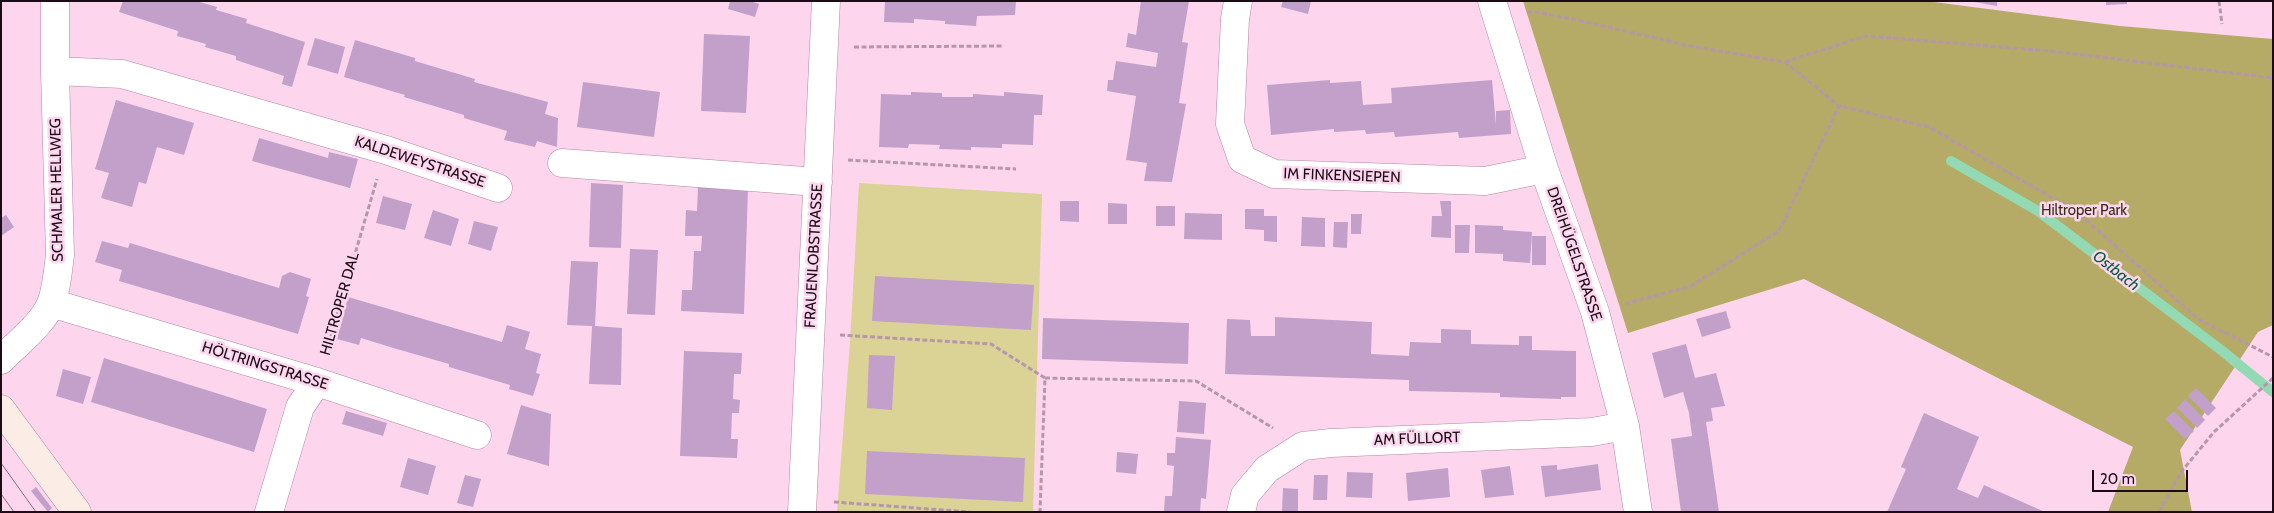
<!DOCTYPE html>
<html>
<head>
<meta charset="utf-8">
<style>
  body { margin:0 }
  #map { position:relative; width:2274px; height:513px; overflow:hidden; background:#fdd6ee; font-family:Cabin,sans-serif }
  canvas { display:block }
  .frame { position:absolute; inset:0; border:2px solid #1b0b16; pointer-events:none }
  .scale { position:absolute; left:2092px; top:470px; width:96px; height:22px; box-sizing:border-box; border:2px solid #1b0b16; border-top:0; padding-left:6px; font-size:15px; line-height:18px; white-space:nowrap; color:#1b0b16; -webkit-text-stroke:4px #fdd6ee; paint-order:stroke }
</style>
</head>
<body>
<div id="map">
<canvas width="2274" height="513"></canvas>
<div class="frame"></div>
<div class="scale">20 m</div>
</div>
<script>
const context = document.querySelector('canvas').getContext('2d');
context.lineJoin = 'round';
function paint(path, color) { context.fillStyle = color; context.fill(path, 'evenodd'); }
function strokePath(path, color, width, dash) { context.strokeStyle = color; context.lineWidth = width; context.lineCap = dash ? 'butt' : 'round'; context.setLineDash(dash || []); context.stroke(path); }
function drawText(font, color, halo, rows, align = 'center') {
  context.font = font + ' Cabin,sans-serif'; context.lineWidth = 5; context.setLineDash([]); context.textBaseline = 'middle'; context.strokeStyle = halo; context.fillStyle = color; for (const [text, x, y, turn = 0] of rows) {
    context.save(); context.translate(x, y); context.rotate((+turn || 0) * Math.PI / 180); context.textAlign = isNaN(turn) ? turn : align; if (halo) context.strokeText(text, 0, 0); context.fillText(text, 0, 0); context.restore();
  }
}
const green = new Path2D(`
  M 859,183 L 1042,194 L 1033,512 L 837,512 L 850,342 Z`);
const forest = new Path2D(`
  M 1523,1 L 1926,1 L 2120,26 L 2273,39 L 2273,325 L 2258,332 L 2180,450 L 2192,512 L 2108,512 L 2133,447 L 1804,279 L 1628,333 Z`);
const stream = new Path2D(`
  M 1951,161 L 2038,211 L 2221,350 L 2273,392`);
const building = new Path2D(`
  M 123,1 L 196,1 L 217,7 L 216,10 L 247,19 L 246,23 L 305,42 L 292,87 L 282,84 L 284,76 L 236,60 L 236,56 L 205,47 L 206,44 L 177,36 L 178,31 L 119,12 Z
  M 730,1 L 750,1 L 759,4 L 755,17 L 728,9 Z
  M 885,1 L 1016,1 L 1015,15 L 977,16 L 976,26 L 945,24 L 945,21 L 914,19 L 914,23 L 884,22 Z
  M 1141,1 L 1189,1 L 1182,42 L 1188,43 L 1179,103 L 1186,104 L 1172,182 L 1144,181 L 1147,163 L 1126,160 L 1136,96 L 1107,91 L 1108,80 L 1113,80 L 1116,61 L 1156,67 L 1158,53 L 1126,47 L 1128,33 L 1136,35 Z
  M 1283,1 L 1311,1 L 1308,14 L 1281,7 Z
  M 1969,1 L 1997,1 L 1997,6 Z
  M 2106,1 L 2127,1 L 2127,4 L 2106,5 Z
  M 704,34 L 750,36 L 746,113 L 701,111 Z
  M 315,38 L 345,47 L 338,74 L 307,65 Z
  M 355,40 L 415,58 L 415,61 L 475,79 L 474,82 L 548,102 L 545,114 L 558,118 L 557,147 L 537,141 L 535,147 L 504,140 L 507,131 L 464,118 L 464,115 L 404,97 L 405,95 L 344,77 Z
  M 1330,80 L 1330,83 L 1361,81 L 1363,105 L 1392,103 L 1391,88 L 1492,80 L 1496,125 L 1496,111 L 1510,110 L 1511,134 L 1459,138 L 1458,132 L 1395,137 L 1394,132 L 1366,134 L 1365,130 L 1334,132 L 1334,129 L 1271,135 L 1267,85 Z
  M 583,82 L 660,92 L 654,137 L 577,127 Z
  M 911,92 L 942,93 L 942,97 L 973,97 L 973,94 L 1004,96 L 1004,92 L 1043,95 L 1042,115 L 1034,115 L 1033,145 L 1002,144 L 1002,148 L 971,147 L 971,150 L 939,149 L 940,145 L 909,144 L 908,148 L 879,147 L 881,94 L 911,95 Z
  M 116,100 L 194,123 L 184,155 L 157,147 L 146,184 L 139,182 L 132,207 L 101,198 L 109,173 L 95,169 Z
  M 259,138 L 328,158 L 329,152 L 358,159 L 350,188 L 252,161 Z
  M 591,183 L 623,185 L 621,248 L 589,247 Z
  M 698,186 L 748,188 L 744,314 L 681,311 L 682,290 L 692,290 L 694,251 L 701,251 L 702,236 L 685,236 L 686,210 L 697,211 Z
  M 383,196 L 412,204 L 405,230 L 376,223 Z
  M 1060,201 L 1079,201 L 1079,222 L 1060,221 Z
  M 1440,201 L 1451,201 L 1451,238 L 1431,237 L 1432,216 L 1442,216 Z
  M 1108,203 L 1127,204 L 1127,224 L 1108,224 Z
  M 1156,206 L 1175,206 L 1175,226 L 1156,226 Z
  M 1245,209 L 1264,209 L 1264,216 L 1277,216 L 1277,242 L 1264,241 L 1264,230 L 1245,229 Z
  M 433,210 L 459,219 L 451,246 L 424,238 Z
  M 1185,213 L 1222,214 L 1222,240 L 1184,239 Z
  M 1351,214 L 1362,214 L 1361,234 L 1351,234 Z
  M 6,215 L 14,227 L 1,236 L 1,218 Z
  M 1302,217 L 1325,218 L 1325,247 L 1301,246 Z
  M 474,221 L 498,227 L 491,251 L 468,244 Z
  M 1334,222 L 1348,222 L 1347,248 L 1333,247 Z
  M 1455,225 L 1470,225 L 1469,253 L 1455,253 Z
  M 1475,225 L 1503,226 L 1503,230 L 1532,232 L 1530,263 L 1503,261 L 1503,254 L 1475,253 Z
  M 1532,236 L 1546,236 L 1546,265 L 1532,265 Z
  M 102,241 L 128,248 L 130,243 L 279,288 L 282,276 L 290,272 L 311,279 L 306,296 L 309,297 L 298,334 L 119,281 L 122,270 L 95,262 Z
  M 630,249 L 658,250 L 655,315 L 627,314 Z
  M 571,261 L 598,262 L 595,326 L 622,328 L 621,385 L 589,384 L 592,326 L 567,325 Z
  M 875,276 L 1034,285 L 1031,330 L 872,321 Z
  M 348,297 L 502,342 L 507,325 L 530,332 L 525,349 L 541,354 L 536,373 L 540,374 L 533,396 L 509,389 L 510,385 L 449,367 L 449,364 L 390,347 L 361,338 L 359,345 L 337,339 Z
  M 1726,311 L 1731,328 L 1702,337 L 1696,319 Z
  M 1275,317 L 1372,322 L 1371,354 L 1409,356 L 1410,342 L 1441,343 L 1441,329 L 1471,330 L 1471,344 L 1519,345 L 1519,336 L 1532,336 L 1532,350 L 1576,351 L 1576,397 L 1561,397 L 1561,399 L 1500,397 L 1500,393 L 1409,391 L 1409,380 L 1225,374 L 1227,319 L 1250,320 L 1251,336 L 1275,336 Z
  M 1043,318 L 1189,323 L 1188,364 L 1042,359 Z
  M 1686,344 L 1695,378 L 1716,373 L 1725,406 L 1711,408 L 1713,421 L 1706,422 L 1719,512 L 1681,512 L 1671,439 L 1692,436 L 1689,413 L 1683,392 L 1664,398 L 1652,353 Z
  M 684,351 L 742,353 L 741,374 L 734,374 L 733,399 L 740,400 L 739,413 L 732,413 L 731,439 L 738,439 L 737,458 L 680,456 Z
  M 869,355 L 895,356 L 892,410 L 867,408 Z
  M 104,358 L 267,409 L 254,452 L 91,402 Z
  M 63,369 L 91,377 L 83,404 L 56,396 Z
  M 2196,388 L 2216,408 L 2208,416 L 2188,396 Z
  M 2185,399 L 2205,420 L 2197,428 L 2177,408 Z
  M 1179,401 L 1206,403 L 1204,434 L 1177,432 Z
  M 521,405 L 551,414 L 549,466 L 507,454 Z
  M 346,411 L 387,423 L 383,436 L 342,424 Z
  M 2174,411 L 2194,431 L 2185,439 L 2165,419 Z
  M 1924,413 L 1979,437 L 1957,489 L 1978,498 L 1984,485 L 2045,512 L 1887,512 L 1906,469 L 1901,467 Z
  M 1176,437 L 1211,440 L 1206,499 L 1201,498 L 1200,512 L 1164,512 L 1165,496 L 1172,496 L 1174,466 L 1167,465 L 1167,453 L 1175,453 Z
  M 867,451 L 1025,458 L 1023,502 L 865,494 Z
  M 1117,452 L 1138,454 L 1136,474 L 1116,472 Z
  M 408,458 L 436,466 L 428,495 L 400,487 Z
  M 1598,464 L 1601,490 L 1545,497 L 1541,466 L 1557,465 L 1557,470 Z
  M 1510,466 L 1514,495 L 1485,498 L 1481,470 Z
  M 1448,468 L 1450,497 L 1408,501 L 1406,473 Z
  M 1347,472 L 1373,473 L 1372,498 L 1346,497 Z
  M 465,475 L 481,479 L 473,507 L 457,503 Z
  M 1314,475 L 1328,475 L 1327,500 L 1313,500 Z
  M 36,487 L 52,508 L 48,512 L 31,491 Z
  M 1283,488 L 1298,489 L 1298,512 L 1282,512 Z`);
const path = new Path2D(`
  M 2219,1 L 2222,24
  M 2013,2 L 2013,1
  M 1527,12 L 1536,12 L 1581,21 L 1690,46 L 1785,62 L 1839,106 L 1929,127 L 2077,212 L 2198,319 L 2273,357
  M 854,47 L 1003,46
  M 1785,62 L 1866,36 L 2050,51 L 2273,78
  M 848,160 L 1016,169
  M 1625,304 L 1691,286 L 1779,231 L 1839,106
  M 840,335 L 991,344 L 1045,378 L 1040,512
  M 326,353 L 377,179
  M 1045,378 L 1196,381 L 1273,428
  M 834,502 L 970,512
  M 2159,512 L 2182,471 L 2214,432 L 2273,378`);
const minor = new Path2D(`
  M 1238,1 L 1235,19 L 1230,124 L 1242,159 L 1274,174 L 1485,181 L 1544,169
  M 1492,1 L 1544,169 L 1595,312 L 1625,426 L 1638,512
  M 55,71 L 122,74 L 386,150 L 498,188
  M 562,163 L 818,182
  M 51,303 L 317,382 L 477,435
  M 1,360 C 17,343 44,324 52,301 C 57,286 58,270 60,255 L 55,71 L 55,1
  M 269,512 L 300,407 L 317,382
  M 802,512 L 826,1
  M 1241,512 L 1245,495 L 1267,469 L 1303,446 L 1331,443 L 1592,432 L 1625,426`);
const secondary = new Path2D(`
  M 1,409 L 77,512`);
const tram = new Path2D(`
  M 1,463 L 36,512
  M 1,494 L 14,512`);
const streetNames = [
  ["KALDEWEYSTRASSE",420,162,18],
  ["IM FINKENSIEPEN",1342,176,2],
  ["SCHMALER HELLWEG",57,190,-91],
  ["DREIHÜGELSTRASSE",1574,254,71],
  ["FRAUENLOBSTRASSE",814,256,-87],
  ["HILTROPER DAL",340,304,-74],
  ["HÖLTRINGSTRASSE",265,366,17],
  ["AM FÜLLORT",1417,439,-2]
];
const parkNames = [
  ["Hiltroper Park",2084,211]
];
const waterNames = [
  ["Ostbach",2116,271,38]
];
paint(green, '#dbd295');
paint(forest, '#b5ab67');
strokePath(stream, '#93dab4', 10);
paint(building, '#c2a0c9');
strokePath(minor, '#b385a2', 29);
strokePath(secondary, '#b385a2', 29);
strokePath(path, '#b696aa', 3, [5, 2.5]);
strokePath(minor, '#fff', 28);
strokePath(secondary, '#fcece6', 28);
strokePath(tram, '#886d7e', 1);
drawText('15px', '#1b0b16', '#fdd6ee', streetNames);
drawText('15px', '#342f11', '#fdd6ee', parkNames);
drawText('italic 16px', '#045f3e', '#fdd6ee', waterNames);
</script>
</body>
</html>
